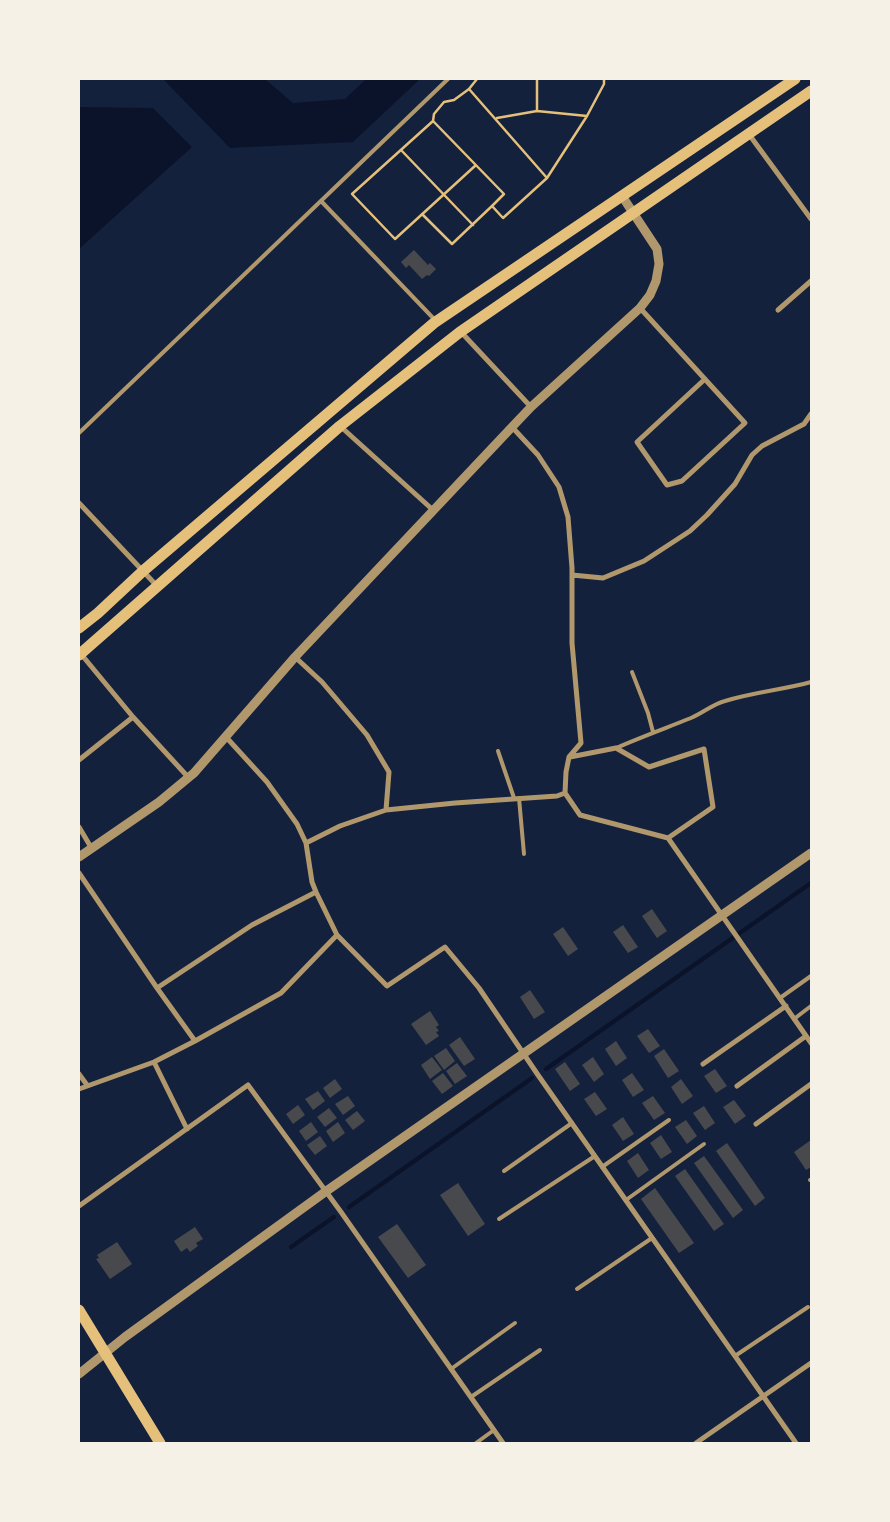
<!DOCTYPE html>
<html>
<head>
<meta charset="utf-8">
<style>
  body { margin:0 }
  #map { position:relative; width:890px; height:1522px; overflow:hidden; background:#14213d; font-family:Quicksand,sans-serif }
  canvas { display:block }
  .frame { position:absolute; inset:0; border:80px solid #f6f1e7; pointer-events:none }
</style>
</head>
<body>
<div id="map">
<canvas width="890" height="1522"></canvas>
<div class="frame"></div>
</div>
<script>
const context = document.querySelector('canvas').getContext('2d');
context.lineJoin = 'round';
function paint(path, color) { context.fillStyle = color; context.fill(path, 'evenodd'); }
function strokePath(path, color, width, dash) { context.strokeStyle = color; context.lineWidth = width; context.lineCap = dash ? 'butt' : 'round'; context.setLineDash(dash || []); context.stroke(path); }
const water = new Path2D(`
  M 163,79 L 265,79 L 293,103 L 345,99 L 366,79 L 420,79 L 353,142 L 230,148 Z
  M 79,107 L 153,108 L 192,147 L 79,249 Z`);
const stream = new Path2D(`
  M 546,1069 L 811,883
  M 349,1207 L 532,1078
  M 291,1247 L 334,1217`);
const building = new Path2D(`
  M 414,250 L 428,265 L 430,263 L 436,269 L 429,276 L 427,275 L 422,279 L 409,265 L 406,268 L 401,262 Z
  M 652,909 L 667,931 L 657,938 L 642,916 Z
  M 623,925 L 638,947 L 628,953 L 613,932 Z
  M 563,927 L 578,949 L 568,956 L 553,934 Z
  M 530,990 L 545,1012 L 534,1019 L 520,997 Z
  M 430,1011 L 439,1025 L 436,1027 L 439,1031 L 436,1032 L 439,1036 L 426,1045 L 411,1024 Z
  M 648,1029 L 660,1046 L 649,1053 L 637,1036 Z
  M 460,1037 L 475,1059 L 464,1066 L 449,1045 Z
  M 616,1041 L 627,1058 L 616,1066 L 605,1049 Z
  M 446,1048 L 455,1061 L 444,1070 L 434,1056 Z
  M 664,1049 L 679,1071 L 668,1078 L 654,1056 Z
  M 432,1057 L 442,1070 L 430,1079 L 421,1065 Z
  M 593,1057 L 604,1074 L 594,1082 L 582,1065 Z
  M 565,1062 L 580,1084 L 570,1091 L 555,1069 Z
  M 457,1063 L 467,1076 L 455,1084 L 446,1071 Z
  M 715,1069 L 727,1086 L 716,1093 L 704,1076 Z
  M 443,1073 L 453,1086 L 442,1094 L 432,1081 Z
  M 632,1073 L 644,1090 L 633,1097 L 622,1080 Z
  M 335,1079 L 342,1089 L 330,1098 L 323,1088 Z
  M 681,1079 L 693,1096 L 682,1104 L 671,1087 Z
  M 318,1091 L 325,1101 L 313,1110 L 305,1099 Z
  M 595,1092 L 607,1109 L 596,1116 L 584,1099 Z
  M 348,1096 L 355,1106 L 343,1115 L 335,1104 Z
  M 653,1096 L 665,1113 L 654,1120 L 642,1103 Z
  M 734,1100 L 746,1116 L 735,1124 L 723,1107 Z
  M 298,1105 L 305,1115 L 293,1124 L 286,1114 Z
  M 704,1106 L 715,1123 L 705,1130 L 693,1113 Z
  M 329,1108 L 337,1118 L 325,1127 L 317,1117 Z
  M 357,1111 L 365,1121 L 353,1130 L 345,1120 Z
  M 623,1117 L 634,1134 L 623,1141 L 612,1125 Z
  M 686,1120 L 697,1136 L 687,1144 L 675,1127 Z
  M 311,1122 L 318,1132 L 306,1141 L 299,1131 Z
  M 338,1122 L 345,1133 L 333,1142 L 326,1131 Z
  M 661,1135 L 672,1152 L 661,1159 L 650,1143 Z
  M 320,1136 L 327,1146 L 315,1155 L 307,1145 Z
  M 811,1140 L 811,1167 L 806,1170 L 794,1152 Z
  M 727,1143 L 765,1198 L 755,1206 L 716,1151 Z
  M 638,1153 L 649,1170 L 638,1178 L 627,1161 Z
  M 704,1156 L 743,1210 L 733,1218 L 694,1163 Z
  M 685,1169 L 724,1224 L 714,1231 L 675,1176 Z
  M 458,1183 L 485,1224 L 468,1236 L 440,1195 Z
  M 655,1188 L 694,1243 L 679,1253 L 641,1199 Z
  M 397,1224 L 426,1265 L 408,1278 L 378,1237 Z
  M 195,1227 L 203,1239 L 196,1243 L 198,1246 L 190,1252 L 187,1248 L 181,1252 L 174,1241 Z
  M 117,1242 L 132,1264 L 110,1279 L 96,1259 L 99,1258 L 97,1255 Z`);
const path = new Path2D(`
  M 537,79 L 537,111
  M 469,89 L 547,178
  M 497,118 L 537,111 L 587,116
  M 433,121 L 504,194 L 492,206
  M 401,150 L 473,225
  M 476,165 L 395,239 L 352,194 L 433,121 L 434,114 L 444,102 L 454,100 L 469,89 L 477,79
  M 422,214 L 452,244 L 492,206 L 503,218 L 547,178 L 587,116 L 604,84 L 604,79`);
const service = new Path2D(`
  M 321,201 L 435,320
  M 79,433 L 448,79
  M 632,672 L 648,713 L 653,732
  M 616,748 C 641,737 666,728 691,718 C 703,713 713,704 725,701 C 754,692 782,690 811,682
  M 498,751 L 514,798
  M 519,798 L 524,854
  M 780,998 L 811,976
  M 794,1019 L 811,1006
  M 602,1167 L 669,1120
  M 504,1171 L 572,1123
  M 810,1180 L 811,1180
  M 626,1200 L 704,1144
  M 499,1219 L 595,1156
  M 577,1289 L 652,1238
  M 735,1356 L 808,1307
  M 451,1369 L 515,1323
  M 471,1397 L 540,1350
  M 476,1443 L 494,1430`);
const minor = new Path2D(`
  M 748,133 L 811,219
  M 640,308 L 745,423 L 682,481 L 667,485 L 637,442 L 705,379
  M 778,310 L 811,281
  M 461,332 L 531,407
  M 340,426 L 433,510
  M 512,427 L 538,455 L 559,487 L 568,517 L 572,568 L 572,643 L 581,743 L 569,757 L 566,772 L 565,793 L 580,815 L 668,838 L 811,1043
  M 79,503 L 157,586
  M 572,575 L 603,578 L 644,561 L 690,531 L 707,515 L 735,484 L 752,455 L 762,446 L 804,424 L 811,414
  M 81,654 L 133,717 L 188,777
  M 295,657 L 322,682 L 367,735 L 389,772 L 386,810
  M 226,737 L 267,782 L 297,824 L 306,843 L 312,882 L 316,892 L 337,935 L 387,986 L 445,947 L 479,988 L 538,1075 L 796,1443
  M 570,757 L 616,748 L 649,767 L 704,749 L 713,807 L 668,838
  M 79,760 L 133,717
  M 79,827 L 92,849
  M 306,843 L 340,826 L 386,810 L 455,803 L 557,796 L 565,793
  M 79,873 L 157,988 L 195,1041
  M 157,988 L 252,925 L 316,892
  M 154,1062 L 187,1129
  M 703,1064 L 786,1006
  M 79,1074 L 87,1085
  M 737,1086 L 806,1036
  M 79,1089 L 154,1062 L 195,1041 L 281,993 L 337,935
  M 756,1124 L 811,1084
  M 79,1206 L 248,1085 L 341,1212 L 503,1443
  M 696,1443 L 811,1363`);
const tertiary = new Path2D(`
  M 79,857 L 159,802 L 194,773 L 295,657 L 512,427 L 531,407 L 640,308 L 650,295 L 656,281 L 659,264 L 657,249 L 622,196
  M 79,1374 L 125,1337 L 325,1192 L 811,853`);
const primary = new Path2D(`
  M 79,628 L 98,613 L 143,571 L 434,323 L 795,79
  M 79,655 L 340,426 L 460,332 L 811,91
  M 79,1310 L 160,1443`);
paint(water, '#0b132b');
strokePath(stream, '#0b132b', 4.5);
paint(building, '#48494c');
strokePath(path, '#e5c07b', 2.5);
strokePath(service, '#b1986c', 4);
strokePath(minor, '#b1986c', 5);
strokePath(tertiary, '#b1986c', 9);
strokePath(primary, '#e5c07b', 11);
</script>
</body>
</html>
